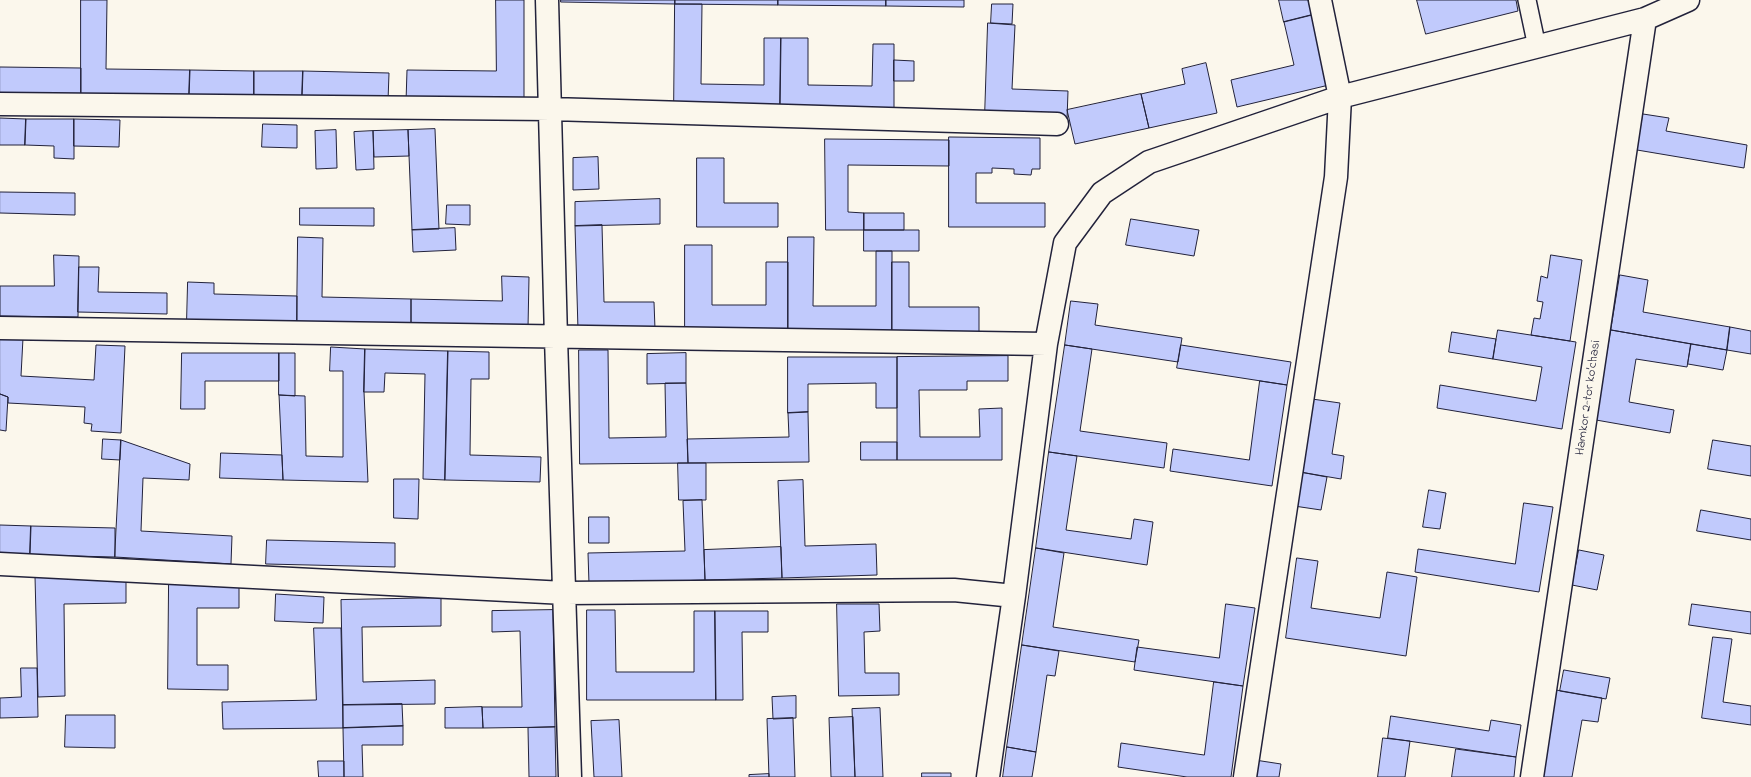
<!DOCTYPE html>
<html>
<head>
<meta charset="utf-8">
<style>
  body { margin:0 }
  canvas { display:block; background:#fbf7ec }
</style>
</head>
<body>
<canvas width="1751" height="777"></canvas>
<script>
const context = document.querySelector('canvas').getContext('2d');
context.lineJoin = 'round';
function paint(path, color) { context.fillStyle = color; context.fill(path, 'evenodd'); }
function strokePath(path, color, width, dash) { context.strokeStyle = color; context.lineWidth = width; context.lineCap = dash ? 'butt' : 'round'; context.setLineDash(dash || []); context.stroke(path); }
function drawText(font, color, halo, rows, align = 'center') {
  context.font = font + ' "Indie Flower",sans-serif'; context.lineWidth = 3; context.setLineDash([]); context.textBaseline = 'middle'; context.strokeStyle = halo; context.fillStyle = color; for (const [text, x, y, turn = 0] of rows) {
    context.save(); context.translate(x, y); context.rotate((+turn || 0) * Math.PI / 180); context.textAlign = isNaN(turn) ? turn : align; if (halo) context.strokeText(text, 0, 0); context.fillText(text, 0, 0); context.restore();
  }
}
const building = new Path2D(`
  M 81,0 L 107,0 L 106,69 L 190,70 L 189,98 L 81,96 Z
  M 496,0 L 524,0 L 524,103 L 406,102 L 407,70 L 496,71 Z
  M 561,0 L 675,0 L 675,4 L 561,2 Z
  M 675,0 L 778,0 L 778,5 L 675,4 Z
  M 778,0 L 886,0 L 886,6 L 778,5 Z
  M 886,0 L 964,0 L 964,7 L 886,6 Z
  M 1279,0 L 1308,0 L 1312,15 L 1284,22 Z
  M 1417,0 L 1516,0 L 1518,11 L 1426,34 Z
  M 675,4 L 702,4 L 701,84 L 764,85 L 764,38 L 781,38 L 780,111 L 674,110 Z
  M 992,4 L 1013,4 L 1012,24 L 991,23 Z
  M 1312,15 L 1329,85 L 1237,107 L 1231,80 L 1294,65 L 1284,22 Z
  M 988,23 L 1015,25 L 1012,89 L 1068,91 L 1067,120 L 985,116 Z
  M 781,38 L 808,38 L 808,85 L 872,86 L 873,44 L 894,44 L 894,113 L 780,111 Z
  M 894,60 L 914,61 L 914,81 L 894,81 Z
  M 1206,63 L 1217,113 L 1149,128 L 1141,94 L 1185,84 L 1182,69 Z
  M 0,67 L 81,68 L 81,96 L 0,96 Z
  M 190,70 L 254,71 L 254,99 L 189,98 Z
  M 254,71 L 303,71 L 302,99 L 254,99 Z
  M 303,71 L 389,73 L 388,101 L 302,99 Z
  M 1141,94 L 1149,128 L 1075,144 L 1067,110 Z
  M 1643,114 L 1669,118 L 1666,131 L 1747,145 L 1744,168 L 1637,150 Z
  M 0,118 L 26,119 L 25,145 L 0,145 Z
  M 26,119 L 74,119 L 74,159 L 54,158 L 54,146 L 25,145 Z
  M 74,119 L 120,120 L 119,147 L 74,146 Z
  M 263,124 L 297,125 L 297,148 L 262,147 Z
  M 435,129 L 439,229 L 412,230 L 408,130 Z
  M 336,130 L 337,168 L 316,169 L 315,131 Z
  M 408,130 L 409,156 L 374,157 L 373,131 Z
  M 373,131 L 374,169 L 356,170 L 354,132 Z
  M 949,137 L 1040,138 L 1040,169 L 1032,169 L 1031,175 L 1014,174 L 1014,169 L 992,168 L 992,173 L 976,173 L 976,203 L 1045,203 L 1045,227 L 949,227 Z
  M 825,139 L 949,140 L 949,166 L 848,165 L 848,212 L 864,213 L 864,230 L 826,230 Z
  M 598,157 L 599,189 L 573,190 L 573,158 Z
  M 697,158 L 724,158 L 724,203 L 778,203 L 778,227 L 697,227 Z
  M 0,192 L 75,193 L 75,215 L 0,213 Z
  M 660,199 L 660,224 L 575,226 L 575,202 Z
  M 447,205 L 470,205 L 470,225 L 446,224 Z
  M 300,208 L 374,208 L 374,226 L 300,225 Z
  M 864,213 L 904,213 L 904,230 L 864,230 Z
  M 1131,219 L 1199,230 L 1194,256 L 1126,245 Z
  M 602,225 L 604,302 L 654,302 L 655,329 L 578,330 L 575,226 Z
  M 455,228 L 456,250 L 413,252 L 412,230 Z
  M 864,230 L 919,230 L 919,251 L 864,251 Z
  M 298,237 L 323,238 L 322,297 L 411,299 L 411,326 L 297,322 Z
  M 788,237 L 814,237 L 813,306 L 876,306 L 876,251 L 892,251 L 892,335 L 788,334 Z
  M 685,245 L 712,245 L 712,305 L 766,305 L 766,262 L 788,262 L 788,334 L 685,334 Z
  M 54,255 L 79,256 L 78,317 L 0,316 L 0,286 L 54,286 Z
  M 1551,255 L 1582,260 L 1570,341 L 1531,335 L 1534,318 L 1540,319 L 1543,302 L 1537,301 L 1541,276 L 1547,278 Z
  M 892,262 L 909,262 L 909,307 L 979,307 L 979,335 L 892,335 Z
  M 79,267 L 99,267 L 98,292 L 167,293 L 167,314 L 78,312 Z
  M 1620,275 L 1648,280 L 1643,312 L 1730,327 L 1727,350 L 1611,330 Z
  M 502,276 L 529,277 L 528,328 L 411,326 L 411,299 L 502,301 Z
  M 188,282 L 214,283 L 214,294 L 297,296 L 297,322 L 187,320 Z
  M 1071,301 L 1098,304 L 1095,325 L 1182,338 L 1178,362 L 1065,345 Z
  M 1730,327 L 1751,331 L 1751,354 L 1727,350 Z
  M 1498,330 L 1576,342 L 1562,429 L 1437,408 L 1440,385 L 1536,401 L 1542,367 L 1493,359 Z
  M 1611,330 L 1691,344 L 1687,367 L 1636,359 L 1629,402 L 1674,410 L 1670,433 L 1596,420 Z
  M 1452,332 L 1496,339 L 1493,359 L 1449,352 Z
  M 0,337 L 23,338 L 21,376 L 94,380 L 96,345 L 125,346 L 121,433 L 91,431 L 92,424 L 84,423 L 85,407 L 8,403 L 8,397 L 0,394 Z
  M 1691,344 L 1727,350 L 1723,370 L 1688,364 Z
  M 1065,345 L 1092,349 L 1080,431 L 1167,443 L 1164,468 L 1049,452 Z
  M 1181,345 L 1291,362 L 1287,385 L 1177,368 Z
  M 331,347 L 365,349 L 364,392 L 368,482 L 283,480 L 279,395 L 305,396 L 306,456 L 343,457 L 343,371 L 330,371 Z
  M 365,349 L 448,351 L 445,480 L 423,479 L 425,374 L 385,373 L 384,392 L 364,392 Z
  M 579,350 L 608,350 L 609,438 L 666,437 L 665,383 L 686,383 L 688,463 L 580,464 Z
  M 448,351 L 489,352 L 489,379 L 471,379 L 470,455 L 541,457 L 540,482 L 445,480 Z
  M 182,353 L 279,353 L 279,381 L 205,381 L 205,409 L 181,409 Z
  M 279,353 L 295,353 L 295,396 L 279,395 Z
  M 686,353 L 686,383 L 647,384 L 647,354 Z
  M 1008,356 L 1008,381 L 967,381 L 967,390 L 919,390 L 920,437 L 980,437 L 979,409 L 1002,408 L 1002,460 L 897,460 L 897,357 Z
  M 788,357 L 897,357 L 897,408 L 876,408 L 876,383 L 808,384 L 808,412 L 788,413 Z
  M 1260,381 L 1287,385 L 1272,486 L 1170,471 L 1173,449 L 1249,460 Z
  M 0,394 L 8,397 L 6,431 L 0,430 Z
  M 1312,399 L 1340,403 L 1332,454 L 1344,456 L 1341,479 L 1300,472 Z
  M 808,412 L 809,462 L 688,463 L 687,439 L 789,437 L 788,413 Z
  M 103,439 L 121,440 L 120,460 L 102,459 Z
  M 121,440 L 190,464 L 189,480 L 143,478 L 141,531 L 232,536 L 231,564 L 115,557 Z
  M 1713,440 L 1751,446 L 1751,476 L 1708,469 Z
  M 861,442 L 897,442 L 897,460 L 861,460 Z
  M 1049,452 L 1077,456 L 1066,530 L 1131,539 L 1134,519 L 1153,522 L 1147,565 L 1036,548 Z
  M 221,453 L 282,455 L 283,480 L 220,478 Z
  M 678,463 L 706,463 L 706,500 L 679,500 Z
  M 1300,472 L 1327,477 L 1321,510 L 1294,506 Z
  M 394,479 L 419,479 L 418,519 L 394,518 Z
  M 803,480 L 805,546 L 876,544 L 877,575 L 782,578 L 778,481 Z
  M 1429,490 L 1446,493 L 1440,529 L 1423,527 Z
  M 702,500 L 705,580 L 589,584 L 588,553 L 685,551 L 683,501 Z
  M 1524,503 L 1553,507 L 1539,592 L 1415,572 L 1418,549 L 1515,564 Z
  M 1701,510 L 1751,519 L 1751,540 L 1697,531 Z
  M 589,517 L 609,517 L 609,543 L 589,543 Z
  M 0,525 L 31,526 L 30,555 L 0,554 Z
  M 31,526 L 115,528 L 115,557 L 30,555 Z
  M 267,540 L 395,543 L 395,567 L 266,564 Z
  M 781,547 L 782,578 L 705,580 L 704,550 Z
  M 1036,548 L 1064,553 L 1053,627 L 1139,640 L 1135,662 L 1022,645 Z
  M 1579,550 L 1604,555 L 1597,590 L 1572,585 Z
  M 1297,558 L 1318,561 L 1311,608 L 1380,618 L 1387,572 L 1417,577 L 1406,656 L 1286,638 Z
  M 126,575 L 126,603 L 64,604 L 65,696 L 38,697 L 35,576 Z
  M 169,581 L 239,582 L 239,608 L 197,608 L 197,665 L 228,665 L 228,690 L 168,689 Z
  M 276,594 L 324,597 L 323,623 L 275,621 Z
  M 441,598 L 441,626 L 362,627 L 363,682 L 435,680 L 435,704 L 343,705 L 341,600 Z
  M 837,604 L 879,604 L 880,631 L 864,632 L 865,673 L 899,673 L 899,695 L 839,696 Z
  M 1226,604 L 1255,608 L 1243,686 L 1134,670 L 1137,647 L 1219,658 Z
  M 1692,604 L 1751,612 L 1751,634 L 1689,625 Z
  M 553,610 L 555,727 L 483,728 L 482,707 L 522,707 L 520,631 L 492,632 L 492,611 Z
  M 587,610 L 615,610 L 616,672 L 694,672 L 694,611 L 715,611 L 716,700 L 587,700 Z
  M 715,611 L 768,611 L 768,632 L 742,632 L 743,700 L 716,700 Z
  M 314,628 L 341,628 L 343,728 L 223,729 L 222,702 L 316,700 Z
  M 1713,637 L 1732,639 L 1723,702 L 1751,706 L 1751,725 L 1702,718 Z
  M 1022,645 L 1059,651 L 1055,676 L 1047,675 L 1036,752 L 1007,747 Z
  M 21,668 L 37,668 L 38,717 L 0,718 L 0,698 L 21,697 Z
  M 1564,670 L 1610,678 L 1606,699 L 1560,691 Z
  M 1214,682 L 1243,686 L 1231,777 L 1187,777 L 1118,767 L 1121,743 L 1204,755 Z
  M 1556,690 L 1602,698 L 1598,722 L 1582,720 L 1572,777 L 1541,777 Z
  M 796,696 L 796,718 L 773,719 L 772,697 Z
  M 402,704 L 403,726 L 343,728 L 343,705 Z
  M 482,707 L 483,728 L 445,728 L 445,708 Z
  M 880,708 L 883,777 L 855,777 L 852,709 Z
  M 66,715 L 115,715 L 115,748 L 65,747 Z
  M 1391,716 L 1489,731 L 1491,720 L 1521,725 L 1516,757 L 1388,738 Z
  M 853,717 L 855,777 L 831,777 L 829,718 Z
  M 793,718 L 795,777 L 769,777 L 767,719 Z
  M 619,720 L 622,777 L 594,777 L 591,721 Z
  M 403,726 L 403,745 L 362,745 L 363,777 L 344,777 L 343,728 Z
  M 555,727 L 556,777 L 529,777 L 528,728 Z
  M 1383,738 L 1410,741 L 1405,777 L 1378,777 Z
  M 1007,747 L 1036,752 L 1032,777 L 1003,777 Z
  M 1456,749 L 1516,757 L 1514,777 L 1452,777 Z
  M 1255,760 L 1281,764 L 1279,777 L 1252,777 Z
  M 318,761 L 344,761 L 344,777 L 319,777 Z
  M 922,773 L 951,773 L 951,777 L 922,777 Z
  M 769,774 L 769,777 L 749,777 L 749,775 Z`);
const service = new Path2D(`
  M 1527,0 L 1537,47`);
const minor = new Path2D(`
  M 547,0 L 556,338 L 570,777
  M 0,104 L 551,109 L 1057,124
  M 0,328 L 1046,344
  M 0,564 L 565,593 L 954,590 L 1014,596 L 988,777
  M 1014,596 L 1046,344 L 1065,243 L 1102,193 L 1149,162 L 1340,97 L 1645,19 L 1688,0
  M 1245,777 L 1336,177 L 1340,97 L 1320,0
  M 1532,777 L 1645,19`);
const streetNames = [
  ["Hamkor 2-tor koʼchasi",1589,398,-82]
];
paint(building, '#c1cafc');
strokePath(building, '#22223b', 1);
strokePath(service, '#22223b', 20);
strokePath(minor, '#22223b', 25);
strokePath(service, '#fbf7ec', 17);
strokePath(minor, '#fbf7ec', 22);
drawText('13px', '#22223b', '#fbf7ec', streetNames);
</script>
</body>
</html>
